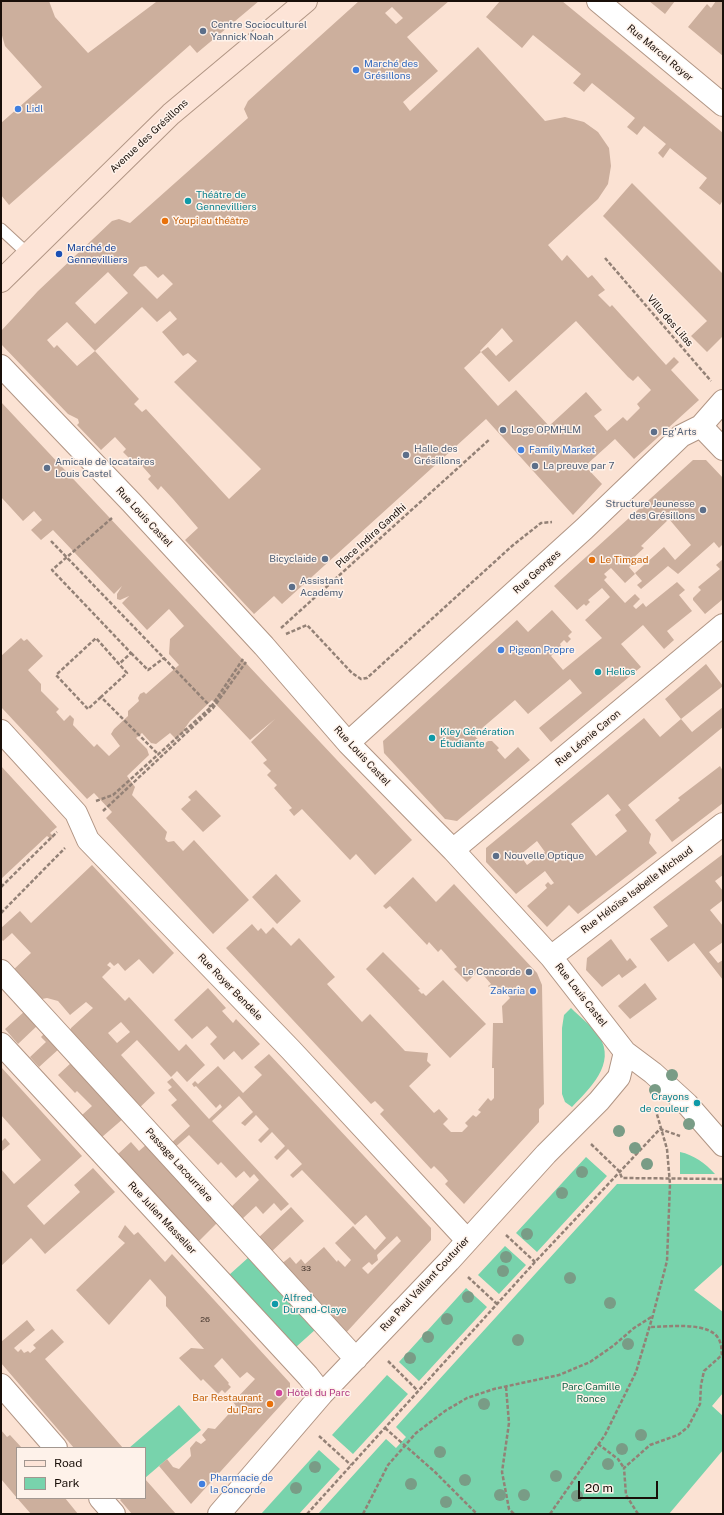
<!DOCTYPE html>
<html>
<head>
<meta charset="utf-8">
<style>
  body { margin:0 }
  #map { position:relative; width:724px; height:1515px; overflow:hidden; background:#fbe2d3; font-family:"Public Sans",sans-serif }
  canvas { display:block }
  .frame { position:absolute; inset:0; border:2px solid #190f09; pointer-events:none }
  .legend { position:absolute; left:16px; top:1447px; width:130px; height:52px; box-sizing:border-box; background:#fef2ea; border:1px solid #a29790; margin:0; padding:5px 7px; list-style:none; font-size:12px; color:#190f09 }
  .legend li { display:flex; align-items:center; gap:8px; height:20px }
  .legend b { width:20px; border:1px solid #a29790 }
  .scale { position:absolute; left:578px; top:1481px; width:80px; height:18px; box-sizing:border-box; border:2px solid #190f09; border-top:0; padding-left:5px; font-size:12px; line-height:14px; white-space:nowrap; color:#190f09; -webkit-text-stroke:3px #fef2ea; paint-order:stroke }
</style>
</head>
<body>
<div id="map">
<canvas width="724" height="1515"></canvas>
<div class="frame"></div>
<ul class="legend">
<li><b style="height:5px;background:#fde4d7"></b>Road</li>
<li><b style="height:11px;background:#78d3ac"></b>Park</li>
</ul>
<div class="scale">20 m</div>
</div>
<script>
const context = document.querySelector('canvas').getContext('2d');
context.lineJoin = 'round';
function paint(path, color) { context.fillStyle = color; context.fill(path, 'evenodd'); }
function strokePath(path, color, width, dash) { context.strokeStyle = color; context.lineWidth = width; context.lineCap = dash ? 'butt' : 'round'; context.setLineDash(dash || []); context.stroke(path); }
function drawText(font, color, halo, rows, align = 'center') {
  context.font = font + ' "Public Sans",sans-serif'; context.lineWidth = 3; context.setLineDash([]); context.textBaseline = 'middle'; context.strokeStyle = halo; context.fillStyle = color; for (const [text, x, y, turn = 0] of rows) {
    context.save(); context.translate(x, y); context.rotate((+turn || 0) * Math.PI / 180); context.textAlign = isNaN(turn) ? turn : align; if (halo) context.strokeText(text, 0, 0); context.fillText(text, 0, 0); context.restore();
  }
}
const green = new Path2D(`
  M 571,1008 C 580,1017 592,1026 599,1036 C 617,1064 589,1089 572,1107 L 565,1102 L 562,1094 L 562,1028 L 564,1015 Z
  M 680,1152 C 694,1155 705,1163 715,1174 L 680,1174 Z
  M 586,1157 L 607,1176 L 537,1252 L 516,1233 Z
  M 617,1184 L 723,1184 L 723,1264 L 694,1290 L 723,1312 L 723,1393 L 712,1406 L 723,1416 L 723,1450 L 669,1514 L 318,1514 L 386,1439 L 396,1448 L 406,1437 L 396,1427 Z
  M 505,1246 L 526,1265 L 499,1294 L 478,1275 Z
  M 249,1257 L 316,1329 L 296,1347 L 229,1275 Z
  M 466,1288 L 487,1307 L 419,1381 L 399,1362 Z
  M 387,1375 L 408,1394 L 353,1454 L 332,1435 Z
  M 179,1405 L 201,1430 L 145,1478 L 145,1448 L 129,1448 Z
  M 319,1450 L 340,1469 L 299,1514 L 261,1514 Z`);
const building = new Path2D(`
  M 1,1 L 49,1 L 55,17 L 88,53 L 156,2 L 155,1 L 259,1 L 197,53 L 190,45 L 9,205 L 1,195 L 1,123 L 42,87 L 5,46 L 1,32 Z
  M 359,1 L 449,1 L 407,37 L 438,71 L 403,102 L 410,111 L 478,47 L 545,121 L 565,117 L 584,122 L 598,132 L 609,148 L 611,166 L 608,184 L 598,199 L 548,245 L 562,261 L 567,255 L 588,278 L 592,275 L 605,290 L 598,295 L 610,307 L 612,305 L 666,365 L 674,357 L 679,362 L 671,370 L 699,400 L 634,459 L 615,439 L 585,466 L 602,484 L 573,515 L 486,419 L 282,604 L 274,596 L 254,614 L 185,540 L 198,528 L 173,499 L 161,486 L 158,490 L 148,479 L 151,476 L 136,459 L 133,462 L 123,452 L 126,449 L 115,437 L 101,450 L 77,425 L 79,423 L 78,419 L 68,414 L 1,344 L 1,331 L 38,291 L 112,221 L 119,219 L 130,223 L 248,118 L 244,109 L 248,101 ZM 392,7 L 403,18 L 396,24 L 385,13 ZM 146,266 L 158,278 L 163,274 L 173,284 L 157,299 L 133,275 L 140,267 ZM 108,272 L 128,293 L 95,324 L 75,303 ZM 142,307 L 157,322 L 170,311 L 177,319 L 162,332 L 183,356 L 188,353 L 197,361 L 174,382 L 261,469 L 229,499 L 146,409 L 142,412 L 134,404 L 139,399 L 95,351 ZM 576,321 L 628,377 L 633,381 L 638,376 L 651,390 L 637,404 L 640,408 L 627,421 L 623,417 L 607,431 L 594,416 L 602,410 L 586,392 L 549,426 L 516,390 L 498,406 L 464,368 L 481,352 L 480,351 L 502,328 L 513,341 L 496,356 L 488,347 L 481,352 L 509,382 ZM 67,322 L 95,351 L 77,366 L 57,345 L 54,348 L 47,340 Z
  M 500,1 L 562,1 L 723,133 L 723,200 L 720,205 L 699,188 L 707,178 L 670,148 L 663,158 L 658,153 L 666,144 L 644,126 L 637,135 L 627,127 L 635,118 L 592,83 L 584,92 L 573,83 L 581,74 L 533,35 L 522,48 L 486,17 Z
  M 649,1 L 675,1 L 665,14 Z
  M 716,1 L 723,1 L 723,56 L 688,27 L 707,4 L 711,8 Z
  M 632,183 L 723,274 L 723,336 L 707,352 L 691,336 L 707,321 L 603,216 Z
  M 1,402 L 412,840 L 375,875 L 356,854 L 350,860 L 302,809 L 294,816 L 289,810 L 292,808 L 274,788 L 277,785 L 267,775 L 271,771 L 263,763 L 267,760 L 251,742 L 275,719 L 250,740 L 212,700 L 190,721 L 185,728 L 186,729 L 176,739 L 170,733 L 156,744 L 151,743 L 142,733 L 136,738 L 147,749 L 149,755 L 127,776 L 135,787 L 132,795 L 167,832 L 165,839 L 168,842 L 174,841 L 183,851 L 194,840 L 249,900 L 213,934 L 106,818 L 112,812 L 94,793 L 87,799 L 1,707 L 1,656 L 21,638 L 24,641 L 27,639 L 43,656 L 28,670 L 41,684 L 41,691 L 59,709 L 56,712 L 64,721 L 70,715 L 74,719 L 73,725 L 94,747 L 97,744 L 109,756 L 120,746 L 111,734 L 114,729 L 128,716 L 128,711 L 139,701 L 138,698 L 140,694 L 144,692 L 146,694 L 179,665 L 169,654 L 170,639 L 184,626 L 169,609 L 147,630 L 122,603 L 129,596 L 120,600 L 117,599 L 117,594 L 122,586 L 114,594 L 53,530 L 41,540 L 31,530 L 42,520 L 34,511 L 23,521 L 1,497 Z
  M 693,460 L 706,460 L 723,478 L 723,544 L 719,548 L 714,542 L 678,574 L 668,566 L 641,589 L 637,585 L 642,581 L 635,573 L 664,547 L 675,560 L 691,545 L 669,519 L 641,546 L 644,548 L 630,561 L 633,564 L 629,567 L 635,574 L 625,583 L 611,568 L 604,574 L 607,577 L 604,580 L 625,603 L 635,594 L 640,599 L 633,606 L 636,609 L 643,603 L 646,607 L 677,582 L 685,590 L 679,595 L 692,611 L 667,631 L 674,640 L 664,649 L 643,625 L 621,644 L 641,667 L 551,742 L 539,728 L 582,693 L 570,679 L 528,714 L 515,700 L 474,735 L 483,745 L 488,741 L 492,741 L 499,748 L 497,750 L 505,759 L 518,747 L 530,760 L 457,821 L 445,819 L 384,753 L 383,741 L 517,620 L 528,632 L 552,610 L 572,632 L 568,636 L 571,639 L 567,643 L 564,640 L 560,644 L 561,646 L 551,656 L 563,670 L 602,638 L 585,620 L 610,597 L 602,588 L 588,600 L 590,602 L 586,606 L 584,604 L 577,610 L 554,586 Z
  M 723,559 L 723,599 L 705,614 L 693,600 L 693,598 L 701,590 L 698,587 L 720,569 L 716,565 Z
  M 706,664 L 723,686 L 681,719 L 665,699 Z
  M 723,707 L 723,727 L 628,805 L 651,834 L 649,843 L 657,853 L 578,914 L 569,905 L 547,927 L 527,906 L 547,888 L 545,885 L 548,882 L 551,885 L 554,883 L 545,871 L 516,894 L 486,862 L 486,848 L 644,718 L 660,737 L 681,719 L 692,732 ZM 608,794 L 621,810 L 615,815 L 627,831 L 596,856 L 571,824 ZM 537,841 L 545,852 L 527,865 L 520,855 Z
  M 1,766 L 57,827 L 50,833 L 54,837 L 51,839 L 47,836 L 1,879 Z
  M 720,766 L 723,771 L 723,803 L 672,842 L 655,820 L 680,800 L 678,798 Z
  M 196,790 L 221,816 L 203,832 L 181,809 L 191,800 L 188,797 Z
  M 723,854 L 723,875 L 715,881 L 723,891 L 723,900 L 710,910 L 723,926 L 723,942 L 709,952 L 718,963 L 723,960 L 723,980 L 694,943 L 668,962 L 650,939 L 668,926 L 653,907 Z
  M 92,865 L 174,953 L 153,974 L 139,959 L 125,971 L 118,963 L 114,966 L 110,962 L 107,965 L 111,968 L 102,977 L 125,1001 L 129,997 L 179,1051 L 186,1044 L 205,1065 L 187,1082 L 177,1071 L 171,1077 L 137,1040 L 121,1055 L 155,1093 L 137,1110 L 69,1034 L 71,1028 L 93,1008 L 86,1002 L 70,1015 L 58,1001 L 47,998 L 37,1000 L 11,972 L 31,953 L 12,933 L 3,941 L 1,939 L 1,928 L 20,911 L 31,923 ZM 121,1022 L 130,1032 L 117,1043 L 108,1033 Z
  M 276,874 L 301,901 L 277,924 L 252,897 Z
  M 413,877 L 436,902 L 454,884 L 537,973 L 542,985 L 544,1104 L 539,1109 L 539,1122 L 464,1204 L 445,1184 L 448,1181 L 442,1174 L 434,1166 L 431,1169 L 380,1114 L 384,1110 L 375,1101 L 371,1104 L 226,948 L 252,924 L 258,931 L 261,928 L 266,934 L 273,927 L 291,946 L 299,938 L 335,977 L 327,984 L 362,1022 L 370,1014 L 405,1051 L 428,1053 L 427,1061 L 431,1065 L 409,1086 L 434,1113 L 439,1109 L 448,1119 L 443,1124 L 451,1132 L 462,1132 L 468,1126 L 465,1123 L 473,1115 L 476,1117 L 481,1112 L 478,1110 L 488,1098 L 491,1101 L 494,1098 L 494,1068 L 492,1068 L 493,1023 L 503,1023 L 502,1006 L 510,998 L 505,992 L 502,995 L 497,989 L 494,992 L 488,986 L 491,984 L 479,970 L 467,982 L 454,969 L 457,967 L 441,949 L 438,952 L 429,942 L 427,945 L 390,906 L 386,909 L 383,906 Z
  M 611,939 L 627,961 L 630,958 L 637,967 L 622,978 L 619,974 L 602,987 L 586,970 L 587,958 Z
  M 383,952 L 420,989 L 418,990 L 422,994 L 423,993 L 426,996 L 443,980 L 486,1024 L 450,1058 L 366,969 Z
  M 645,983 L 657,999 L 630,1019 L 618,1006 Z
  M 208,988 L 226,1008 L 222,1011 L 233,1023 L 236,1019 L 260,1044 L 242,1060 L 234,1051 L 224,1060 L 210,1044 L 217,1037 L 207,1026 L 192,1039 L 174,1020 Z
  M 25,1011 L 38,1025 L 18,1044 L 5,1029 Z
  M 45,1033 L 60,1048 L 39,1067 L 30,1057 L 46,1042 L 41,1037 Z
  M 269,1054 L 431,1228 L 431,1240 L 344,1335 L 280,1265 L 290,1257 L 296,1264 L 301,1259 L 305,1264 L 324,1247 L 337,1262 L 338,1260 L 345,1267 L 351,1260 L 335,1243 L 353,1226 L 375,1250 L 386,1238 L 366,1215 L 355,1225 L 302,1170 L 293,1178 L 290,1175 L 302,1164 L 288,1149 L 277,1160 L 274,1157 L 285,1146 L 272,1132 L 261,1143 L 258,1140 L 269,1129 L 256,1115 L 245,1126 L 241,1123 L 253,1112 L 239,1096 L 212,1121 L 289,1204 L 281,1211 L 274,1203 L 263,1214 L 256,1206 L 240,1221 L 229,1209 L 259,1180 L 254,1174 L 250,1178 L 244,1171 L 236,1178 L 221,1162 L 218,1165 L 189,1135 L 173,1149 L 169,1145 L 190,1126 L 171,1105 L 177,1100 L 168,1090 L 172,1087 L 167,1082 L 172,1078 L 209,1119 L 222,1107 L 220,1104 L 216,1108 L 196,1086 L 194,1087 L 192,1084 L 195,1081 L 198,1084 L 218,1066 L 243,1093 L 262,1075 L 254,1067 ZM 397,1236 L 401,1241 L 368,1274 L 362,1268 L 369,1262 L 372,1265 L 378,1260 L 377,1255 Z
  M 72,1062 L 124,1118 L 102,1137 L 82,1115 L 92,1106 L 77,1091 L 75,1093 L 58,1075 Z
  M 1,1067 L 82,1156 L 27,1206 L 44,1225 L 80,1192 L 74,1185 L 93,1168 L 115,1192 L 45,1254 L 31,1238 L 1,1266 L 1,1169 L 14,1184 L 41,1160 L 1,1115 Z
  M 5,1138 L 10,1144 L 2,1151 L 1,1142 Z
  M 131,1142 L 139,1151 L 147,1144 L 218,1222 L 198,1242 L 118,1154 Z
  M 291,1207 L 304,1221 L 269,1254 L 256,1240 Z
  M 125,1225 L 134,1235 L 138,1232 L 165,1262 L 172,1254 L 290,1383 L 290,1395 L 191,1504 L 159,1466 L 167,1459 L 173,1467 L 179,1469 L 191,1456 L 190,1448 L 196,1441 L 201,1444 L 206,1440 L 202,1435 L 208,1428 L 215,1429 L 236,1406 L 233,1402 L 255,1379 L 247,1372 L 240,1378 L 222,1358 L 214,1366 L 229,1383 L 228,1384 L 231,1387 L 225,1393 L 222,1390 L 218,1394 L 203,1379 L 201,1381 L 179,1358 L 191,1348 L 204,1349 L 166,1306 L 166,1297 L 150,1279 L 109,1325 L 76,1290 L 125,1243 L 118,1237 Z
  M 27,1320 L 35,1330 L 14,1348 L 18,1352 L 21,1349 L 24,1353 L 28,1351 L 30,1353 L 36,1348 L 33,1345 L 52,1329 L 64,1342 L 45,1359 L 123,1448 L 74,1448 L 1,1363 L 1,1342 Z
  M 1,1430 L 7,1437 L 10,1435 L 22,1448 L 17,1448 L 17,1498 L 1,1479 Z
  M 145,1479 L 153,1488 L 176,1514 L 132,1514 L 120,1500 L 122,1498 L 145,1498 Z
  M 17,1498 L 65,1498 L 78,1514 L 31,1514 Z`);
const path = new Path2D(`
  M 605,258 L 711,381
  M 112,518 L 52,570 L 131,653 L 119,664
  M 51,541 L 211,707
  M 281,628 L 490,439
  M 286,634 L 307,625 L 352,673 L 361,679 L 367,678 L 512,546 L 541,523 L 552,522
  M 131,653 L 148,670 L 164,658
  M 101,697 L 88,709 L 56,675 L 96,638 L 127,673 L 101,697 L 159,755
  M 96,801 L 113,795 L 211,707 L 243,659
  M 103,811 L 213,708 L 246,662
  M 1,887 L 57,832
  M 1,913 L 65,848
  M 591,1144 L 619,1171 L 622,1178 L 723,1179
  M 506,1235 L 535,1262
  M 468,1277 L 497,1304
  M 388,1361 L 417,1390
  M 506,1387 L 509,1423 L 502,1472 L 509,1509 L 514,1514
  M 385,1428 L 435,1472 L 477,1514
  M 319,1436 L 351,1465
  M 598,1444 L 618,1459 L 624,1468
  M 307,1514 L 535,1262 L 660,1129 L 680,1136
  M 363,1514 L 388,1465 L 416,1433 L 445,1411 L 467,1398 L 494,1389 L 559,1375 L 590,1362 L 613,1346 L 634,1328 L 653,1316
  M 550,1514 L 605,1435 L 636,1372 L 653,1315 L 667,1261 L 670,1184 L 667,1149 L 656,1111
  M 638,1514 L 626,1495 L 624,1468 L 650,1445 L 678,1435 L 688,1427 L 700,1404 L 701,1385 L 704,1371 L 722,1355 C 721,1351 722,1346 720,1342 C 713,1320 668,1327 650,1327`);
const lane = new Path2D(`
  M 1,229 L 28,254`);
const street = new Path2D(`
  M 598,1 L 723,105
  M 1,366 L 131,502 L 264,646 L 348,743 L 453,850 L 551,957 L 625,1052 L 653,1073 L 687,1104 L 723,1145
  M 701,426 L 723,449
  M 1,731 L 76,813 L 88,840 L 291,1050 L 467,1240
  M 348,743 L 584,529 L 681,436 L 701,426 L 723,401
  M 453,850 L 723,625
  M 551,957 L 723,824
  M 1,971 L 356,1359
  M 1,1044 L 308,1376 L 322,1394
  M 1,1385 L 56,1448
  M 100,1498 L 114,1514
  M 219,1514 L 322,1394 L 449,1261 L 546,1154 L 599,1101 L 619,1077 L 625,1052`);
const secondary = new Path2D(`
  M 1,281 L 171,114 L 306,1`);
const trees = [
  [672,1075],
  [655,1090],
  [689,1124],
  [619,1131],
  [635,1148],
  [647,1164],
  [582,1172],
  [562,1193],
  [527,1234],
  [506,1257],
  [503,1271],
  [570,1278],
  [468,1297],
  [610,1303],
  [447,1319],
  [428,1337],
  [518,1340],
  [628,1344],
  [410,1358],
  [484,1404],
  [641,1435],
  [622,1449],
  [440,1452],
  [608,1464],
  [315,1467],
  [556,1476],
  [465,1480],
  [411,1484],
  [296,1488],
  [500,1495],
  [524,1495],
  [577,1496],
  [446,1502]
];
const markers = [
  [203,31,4,"#5c6f8a"],
  [356,70,4,"#3f7fe0"],
  [18,109,4,"#3f7fe0"],
  [188,201,4,"#0f9aa8"],
  [165,221,4,"#e8710a"],
  [59,254,4,"#1a4fb4"],
  [503,430,4,"#5c6f8a"],
  [654,432,4,"#5c6f8a"],
  [521,450,4,"#3f7fe0"],
  [406,455,4,"#5c6f8a"],
  [535,466,4,"#5c6f8a"],
  [47,468,4,"#5c6f8a"],
  [703,510,4,"#5c6f8a"],
  [325,559,4,"#5c6f8a"],
  [592,560,4,"#e8710a"],
  [292,587,4,"#5c6f8a"],
  [501,650,4,"#3f7fe0"],
  [598,672,4,"#0f9aa8"],
  [432,738,4,"#0f9aa8"],
  [496,856,4,"#5c6f8a"],
  [529,972,4,"#5c6f8a"],
  [533,991,4,"#3f7fe0"],
  [697,1103,4,"#0f9aa8"],
  [275,1304,4,"#0f9aa8"],
  [279,1393,4,"#d1479c"],
  [270,1404,4,"#e8710a"],
  [202,1484,4,"#3f7fe0"]
];
const numberNames = [
  ["33",306,1269],
  ["26",205,1320]
];
const serviceNames = [
  ["Centre Socioculturel",211,25],
  ["Yannick Noah",211,37],
  ["Loge OPMHLM",511,430],
  ["Eg'Arts",662,432],
  ["Halle des",414,449],
  ["Grésillons",414,461],
  ["Amicale de locataires",55,462],
  ["Louis Castel",55,474],
  ["La preuve par 7",543,466],
  ["Structure Jeunesse",695,504,"right"],
  ["des Grésillons",695,516,"right"],
  ["Bicyclaide",317,559,"right"],
  ["Assistant",300,581],
  ["Academy",300,593],
  ["Nouvelle Optique",504,856],
  ["Le Concorde",521,972,"right"]
];
const streetNames = [
  ["Rue Marcel Royer",660,53,40],
  ["Avenue des Grésillons",149,136,-43],
  ["Villa des Lilas",670,321,49],
  ["Rue Louis Castel",144,517,47],
  ["Place Indira Gandhi",371,536,-42],
  ["Rue Georges",537,572,-42],
  ["Rue Léonie Caron",588,738,-40],
  ["Rue Louis Castel",362,756,47],
  ["Rue Héloïse Isabelle Michaud",637,890,-37],
  ["Rue Royer Bendele",230,987,46],
  ["Rue Louis Castel",581,995,52],
  ["Passage Lacourrière",179,1165,48],
  ["Rue Julien Masselier",162,1218,47],
  ["Rue Paul Vaillant Couturier",425,1284,-47]
];
const shopNames = [
  ["Marché des",364,64],
  ["Grésillons",364,76],
  ["Lidl",26,109],
  ["Family Market",529,450],
  ["Pigeon Propre",509,650],
  ["Zakaria",525,991,"right"],
  ["Pharmacie de",210,1478],
  ["la Concorde",210,1490]
];
const cultureNames = [
  ["Théâtre de",196,195],
  ["Gennevilliers",196,207],
  ["Helios",606,672],
  ["Kley Génération",440,732],
  ["Étudiante",440,744],
  ["Crayons",689,1097,"right"],
  ["de couleur",689,1109,"right"],
  ["Alfred",283,1298],
  ["Durand-Claye",283,1310]
];
const foodNames = [
  ["Youpi au théâtre",173,221],
  ["Le Timgad",600,560],
  ["Bar Restaurant",262,1398,"right"],
  ["du Parc",262,1410,"right"]
];
const transitNames = [
  ["Marché de",67,248],
  ["Gennevilliers",67,260]
];
const parkNames = [
  ["Parc Camille",591,1387],
  ["Ronce",591,1399]
];
const hotelNames = [
  ["Hôtel du Parc",287,1393]
];
paint(green, '#78d3ac');
paint(building, '#ccaf9d');
strokePath(lane, '#b19584', 13);
strokePath(street, '#b19584', 24);
strokePath(secondary, '#b19584', 24);
strokePath(path, '#938176', 2.5, [4, 2]);
strokePath(lane, '#fff', 11);
strokePath(street, '#fff', 22);
strokePath(secondary, '#fde4d7', 22);
context.fillStyle = '#799c86';
for (const [x, y] of trees) { context.beginPath(); context.arc(x, y, 6, 0, 2 * Math.PI); context.fill(); }
for (const [x, y, r, color] of markers) { const dot = new Path2D(); dot.arc(x, y, r, 0, 2 * Math.PI); context.fillStyle = color; context.fill(dot); strokePath(dot, '#fef2ea', 1.5); }
drawText('8px', '#46372e', null, numberNames);
drawText('10px', '#4e5e75', '#fef2ea', serviceNames, 'left');
drawText('10px', '#190f09', '#fef2ea', streetNames);
drawText('10px', '#366cbe', '#fef2ea', shopNames, 'left');
drawText('10px', '#0d838f', '#fef2ea', cultureNames, 'left');
drawText('10px', '#c56008', '#fef2ea', foodNames, 'left');
drawText('10px', '#164399', '#fef2ea', transitNames, 'left');
drawText('10px', '#0f6347', '#fef2ea', parkNames);
drawText('10px', '#b23c85', '#fef2ea', hotelNames, 'left');
</script>
</body>
</html>
